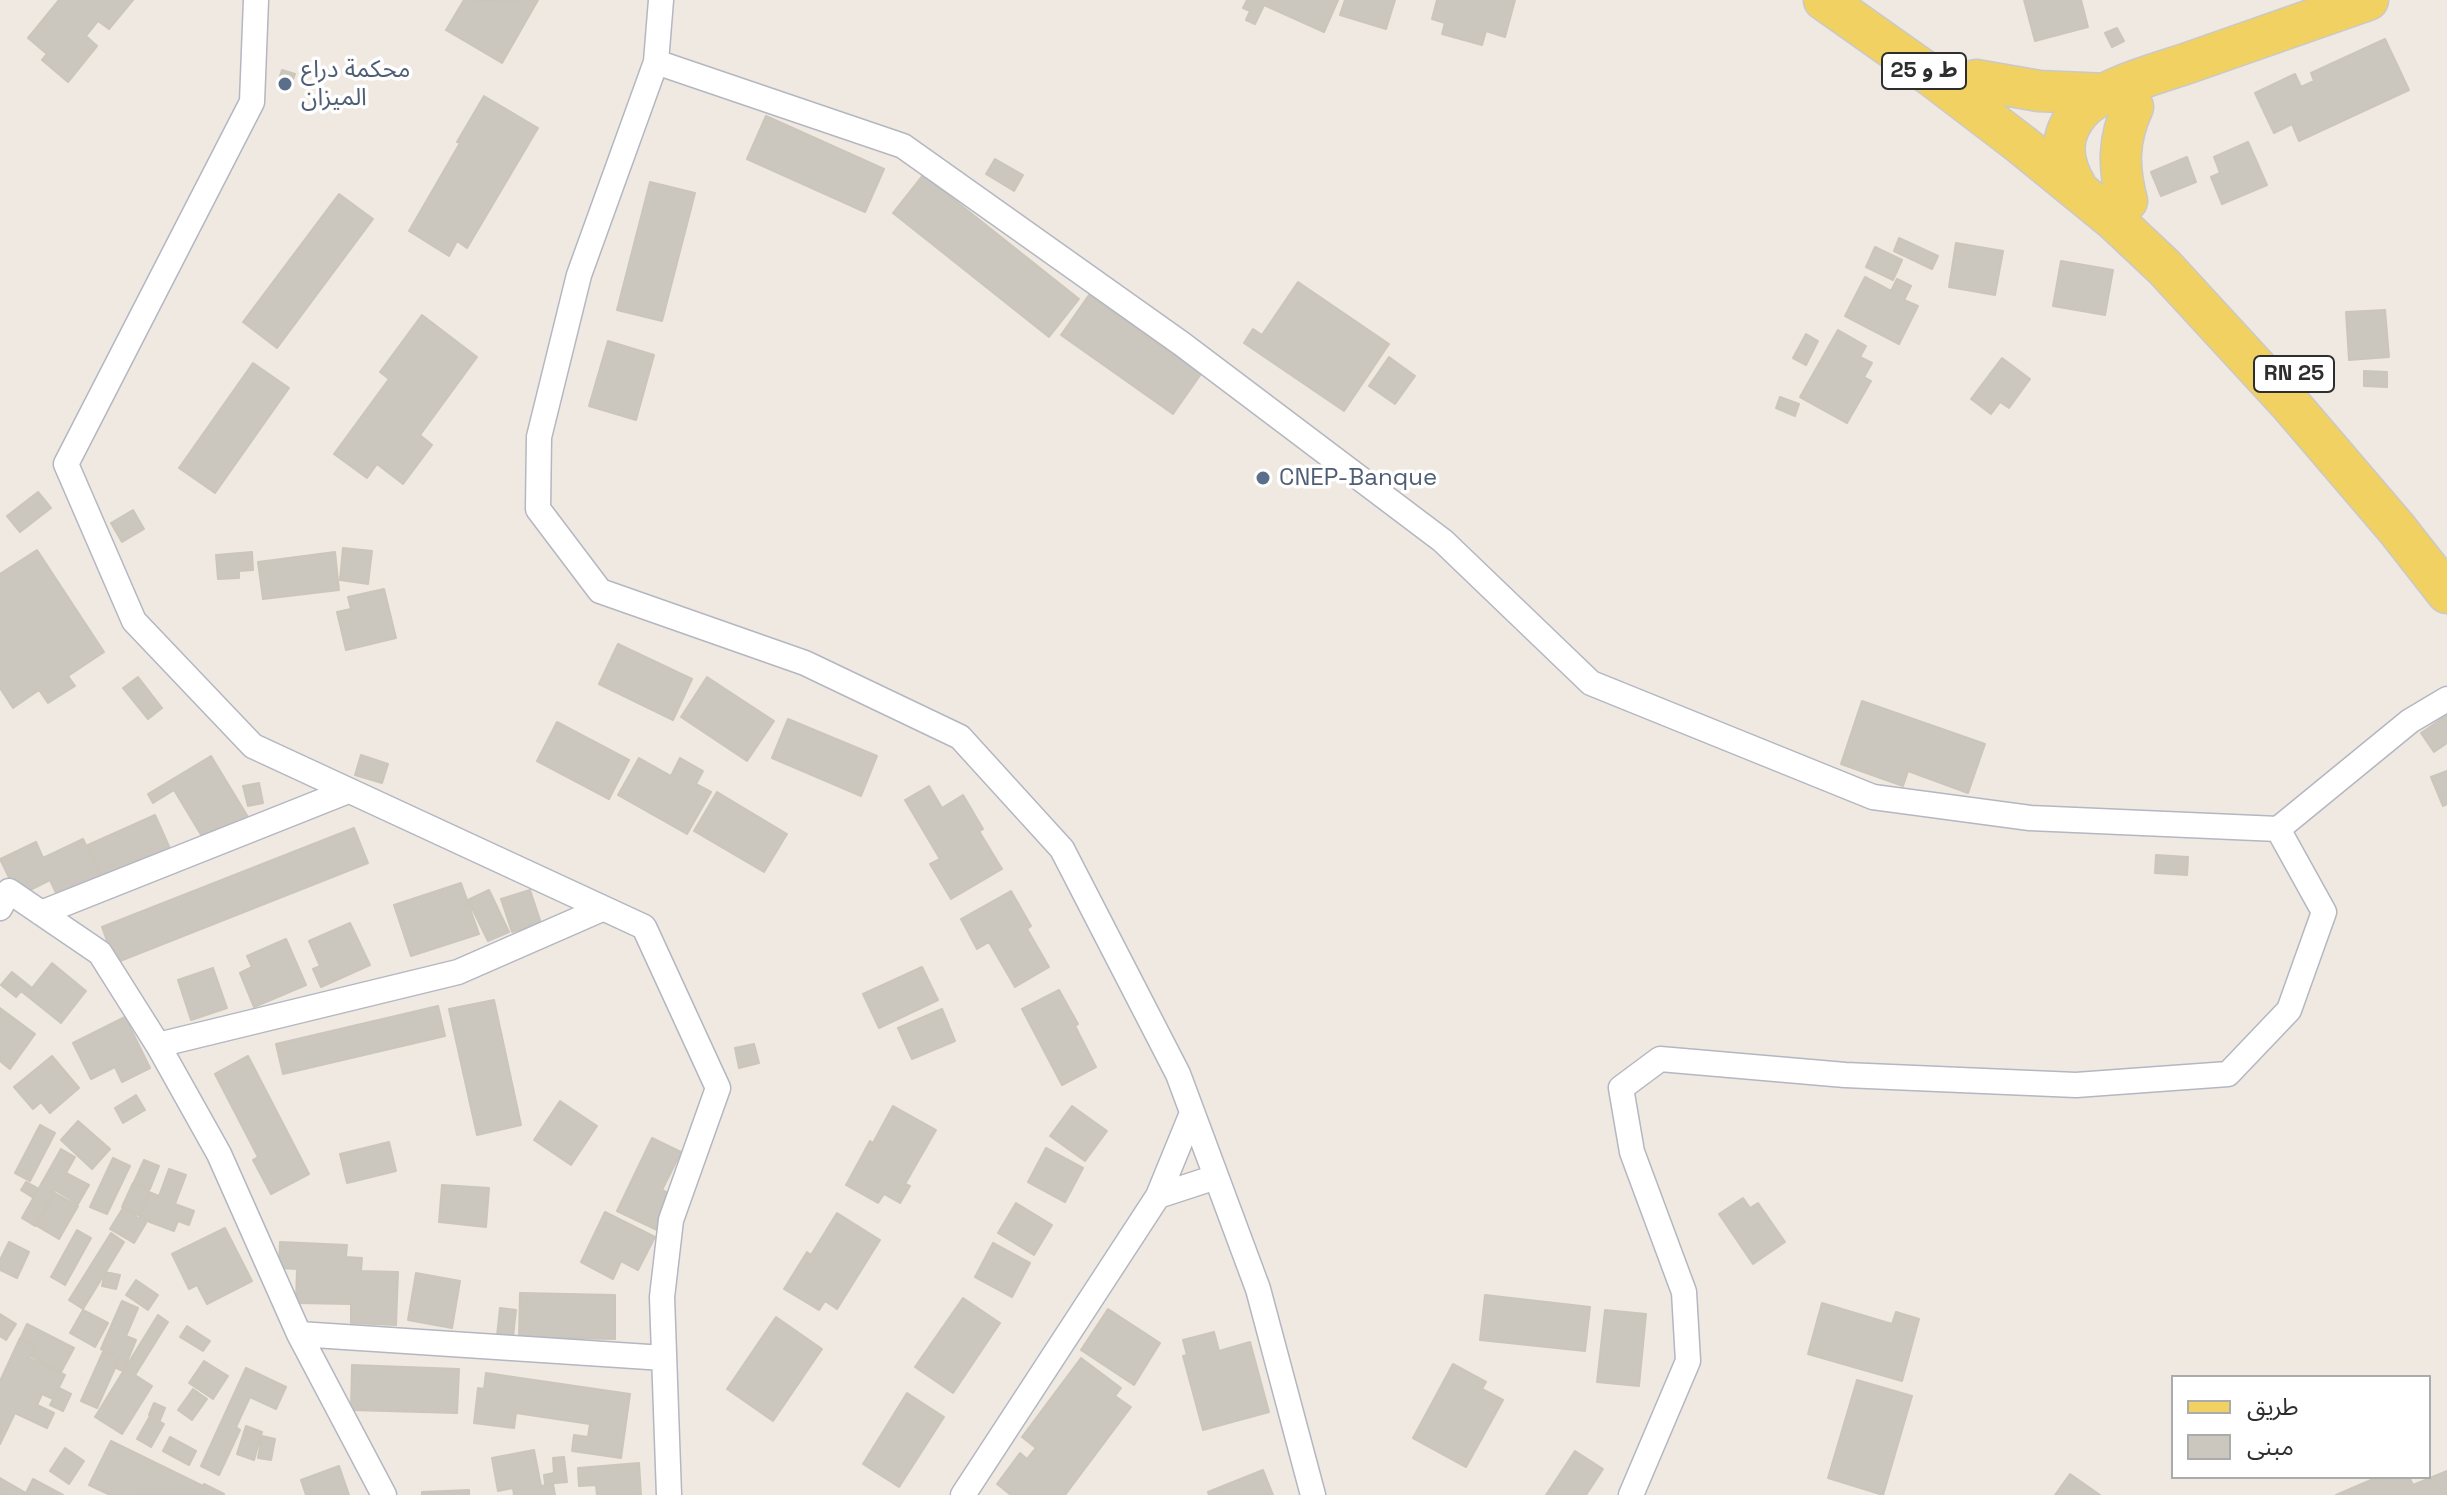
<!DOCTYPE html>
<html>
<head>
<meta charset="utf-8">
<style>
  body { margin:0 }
  #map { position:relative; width:2447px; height:1495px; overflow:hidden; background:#efe9e1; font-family:"Space Grotesk","Noto Sans Arabic",sans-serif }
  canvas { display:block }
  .legend { position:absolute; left:2171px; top:1375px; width:260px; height:104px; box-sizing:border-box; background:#fff; border:2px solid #ababab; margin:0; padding:10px 14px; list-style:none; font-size:24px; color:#2e2e2e }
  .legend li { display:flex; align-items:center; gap:16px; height:40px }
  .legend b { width:40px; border:2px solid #ababab }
</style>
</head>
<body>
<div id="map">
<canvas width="2447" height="1495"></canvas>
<ul class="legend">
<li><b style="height:10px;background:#f2d163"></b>طريق</li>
<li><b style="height:22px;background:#cbc7bf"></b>مبنى</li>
</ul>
</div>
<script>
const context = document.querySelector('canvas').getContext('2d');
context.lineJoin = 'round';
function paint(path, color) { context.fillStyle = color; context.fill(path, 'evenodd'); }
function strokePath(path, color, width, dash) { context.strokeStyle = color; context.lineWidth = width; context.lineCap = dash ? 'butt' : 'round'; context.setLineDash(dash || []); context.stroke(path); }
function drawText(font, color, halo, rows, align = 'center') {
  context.font = font + ' "Space Grotesk","Noto Sans Arabic",sans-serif'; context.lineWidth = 7; context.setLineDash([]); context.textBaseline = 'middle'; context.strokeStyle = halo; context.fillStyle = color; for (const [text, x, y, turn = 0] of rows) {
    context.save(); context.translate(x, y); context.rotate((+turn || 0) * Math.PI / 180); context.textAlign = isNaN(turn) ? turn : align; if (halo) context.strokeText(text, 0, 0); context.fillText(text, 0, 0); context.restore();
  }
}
const building = new Path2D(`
  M 59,0 L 133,0 L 109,29 L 98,21 L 86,36 L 97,46 L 68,82 L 42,60 L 47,54 L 28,38 Z
  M 464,0 L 493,1 L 538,0 L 502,63 L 446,30 Z
  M 1247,0 L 1338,0 L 1324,32 L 1264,5 L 1255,24 L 1246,20 L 1250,11 L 1243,8 Z
  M 1345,0 L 1395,0 L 1386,29 L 1340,15 Z
  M 1437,0 L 1515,0 L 1505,37 L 1486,31 L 1482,45 L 1442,34 L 1445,23 L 1432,19 Z
  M 2024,0 L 2081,0 L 2088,27 L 2035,41 Z
  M 2117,28 L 2124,41 L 2112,47 L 2105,33 Z
  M 2385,39 L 2409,90 L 2299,141 L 2292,124 L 2274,133 L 2255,93 L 2295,74 L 2301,87 L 2314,81 L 2311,73 Z
  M 282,70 L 295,74 L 289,90 L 277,85 Z
  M 484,96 L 538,128 L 467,248 L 457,241 L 449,256 L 409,231 L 460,143 L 457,142 Z
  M 766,116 L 884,169 L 865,212 L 747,159 Z
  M 2248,142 L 2267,185 L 2222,204 L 2211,177 L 2220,173 L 2214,157 Z
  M 2187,157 L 2196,182 L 2161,196 L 2151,172 Z
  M 995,159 L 1023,175 L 1014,191 L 986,174 Z
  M 923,175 L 1079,299 L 1049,337 L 893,213 Z
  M 650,182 L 695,193 L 662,321 L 617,310 Z
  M 339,194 L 373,219 L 277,348 L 243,322 Z
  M 1899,238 L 1938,256 L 1932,269 L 1894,251 Z
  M 1956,243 L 2003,251 L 1995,295 L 1949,287 Z
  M 1875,247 L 1902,260 L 1893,280 L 1866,267 Z
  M 2061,261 L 2113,270 L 2105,315 L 2053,306 Z
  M 1865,277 L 1891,291 L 1897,279 L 1911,286 L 1904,300 L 1918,306 L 1899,344 L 1845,316 Z
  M 1298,282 L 1389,344 L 1344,411 L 1244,343 L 1253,329 L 1262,335 Z
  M 1089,295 L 1201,374 L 1173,414 L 1061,335 Z
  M 2385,310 L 2389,357 L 2349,360 L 2346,312 Z
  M 422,315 L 477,357 L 420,435 L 432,445 L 403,484 L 377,464 L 367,478 L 334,454 L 389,379 L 380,372 Z
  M 1838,330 L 1866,346 L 1860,357 L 1872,363 L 1864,377 L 1871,381 L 1847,423 L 1800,397 Z
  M 1806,334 L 1818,341 L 1806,365 L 1793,358 Z
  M 608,341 L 654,355 L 636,420 L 589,406 Z
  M 1389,357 L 1415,376 L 1395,404 L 1369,386 Z
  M 2002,358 L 2030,379 L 2009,408 L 2000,402 L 1991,414 L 1971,399 Z
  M 253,363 L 289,388 L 215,493 L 179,468 Z
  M 2364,371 L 2387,372 L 2387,387 L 2364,386 Z
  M 1780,397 L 1799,404 L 1795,416 L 1776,408 Z
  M 38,492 L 51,508 L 20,532 L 7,516 Z
  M 133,510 L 144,529 L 122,542 L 111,523 Z
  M 343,548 L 372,551 L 368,584 L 340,580 Z
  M 37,550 L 104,652 L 68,676 L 75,686 L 48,703 L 39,690 L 13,708 L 0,688 L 0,574 Z
  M 252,552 L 253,570 L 239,571 L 239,578 L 218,579 L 216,555 Z
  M 335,552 L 339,590 L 263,599 L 258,562 Z
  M 384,589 L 396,638 L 346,650 L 337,612 L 351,609 L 348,597 Z
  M 618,644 L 692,679 L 673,720 L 599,684 Z
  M 138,677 L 162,708 L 148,719 L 123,688 Z
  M 707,677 L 774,721 L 747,761 L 681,717 Z
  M 1862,701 L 1985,744 L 1968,793 L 1908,771 L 1903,786 L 1841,764 Z
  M 2447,715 L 2447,743 L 2434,752 L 2421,733 Z
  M 788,719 L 877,756 L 861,796 L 772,758 Z
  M 557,722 L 629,760 L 609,799 L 537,761 Z
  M 361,755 L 388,764 L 382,783 L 355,775 Z
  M 211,756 L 248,817 L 206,843 L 174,790 L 153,803 L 148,794 Z
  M 639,758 L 671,776 L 680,758 L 703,771 L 696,784 L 711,792 L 687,834 L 618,795 Z
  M 2447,771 L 2447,804 L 2443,806 L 2431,777 Z
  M 259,783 L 263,803 L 248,806 L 243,786 Z
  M 929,786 L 942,808 L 963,795 L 983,829 L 979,831 L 1002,869 L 951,899 L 930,864 L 940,859 L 905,800 Z
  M 717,792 L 787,834 L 764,872 L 694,831 Z
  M 155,815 L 172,853 L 105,882 L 88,845 Z
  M 354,828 L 368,863 L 115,963 L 102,927 Z
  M 83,839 L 101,877 L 58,897 L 50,880 L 18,896 L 0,859 L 36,842 L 43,858 Z
  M 2156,855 L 2188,857 L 2187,875 L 2155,873 Z
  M 461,883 L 479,934 L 411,956 L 394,905 Z
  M 489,890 L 509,932 L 488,941 L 468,900 Z
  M 530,890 L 541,923 L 512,932 L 501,899 Z
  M 1011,891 L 1031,926 L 1027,929 L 1049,967 L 1015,987 L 989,942 L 977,949 L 961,919 Z
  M 350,923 L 370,965 L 321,987 L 313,969 L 320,966 L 309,941 Z
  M 286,939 L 306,985 L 254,1007 L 240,973 L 252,967 L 247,956 Z
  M 52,963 L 86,991 L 61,1023 L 21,991 L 16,997 L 1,985 L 12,972 L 32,988 Z
  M 922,967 L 938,1000 L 879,1028 L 863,994 Z
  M 213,968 L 227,1008 L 191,1020 L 178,980 Z
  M 1059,990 L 1078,1024 L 1075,1026 L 1096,1067 L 1062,1085 L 1022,1009 Z
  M 494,1000 L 521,1125 L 477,1135 L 449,1009 Z
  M 438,1006 L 445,1036 L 283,1074 L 276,1044 Z
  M 0,1008 L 35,1034 L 10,1069 L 0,1061 Z
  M 942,1009 L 955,1041 L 912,1059 L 898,1028 Z
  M 125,1017 L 150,1068 L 122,1082 L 115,1067 L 91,1079 L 73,1043 Z
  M 754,1044 L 759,1063 L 739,1068 L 735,1048 Z
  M 52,1056 L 79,1088 L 50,1113 L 41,1102 L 33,1109 L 14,1087 Z
  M 248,1056 L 309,1174 L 271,1194 L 253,1160 L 258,1157 L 215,1074 Z
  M 136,1095 L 145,1110 L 123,1123 L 115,1108 Z
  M 560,1101 L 597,1126 L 571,1165 L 534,1140 Z
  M 893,1106 L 936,1130 L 905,1184 L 910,1186 L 900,1203 L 884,1194 L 878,1203 L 846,1185 L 870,1141 L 873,1143 Z
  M 1072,1106 L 1107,1131 L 1085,1161 L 1050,1136 Z
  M 78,1121 L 110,1149 L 92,1169 L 61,1140 Z
  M 40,1125 L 55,1133 L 30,1181 L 15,1173 Z
  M 652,1138 L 681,1152 L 662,1190 L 674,1196 L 657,1230 L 617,1211 Z
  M 389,1142 L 396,1171 L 347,1183 L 340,1154 Z
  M 1046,1148 L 1083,1168 L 1065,1202 L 1028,1182 Z
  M 61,1149 L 75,1157 L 66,1173 L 89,1185 L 78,1204 L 55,1190 L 35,1226 L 22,1218 Z
  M 113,1158 L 130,1166 L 107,1214 L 90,1207 Z
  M 144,1160 L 159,1166 L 150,1189 L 134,1182 Z
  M 169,1169 L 186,1175 L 175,1204 L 194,1211 L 189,1225 L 178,1221 L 174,1231 L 139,1218 L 149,1192 L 159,1196 Z
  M 26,1182 L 37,1188 L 32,1197 L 21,1190 Z
  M 133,1183 L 149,1191 L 138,1215 L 122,1207 Z
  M 442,1185 L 489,1188 L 486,1227 L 439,1222 Z
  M 55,1193 L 78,1206 L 59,1239 L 37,1226 Z
  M 1743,1198 L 1750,1208 L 1758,1203 L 1785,1242 L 1753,1264 L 1719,1214 Z
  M 1016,1203 L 1052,1225 L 1034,1255 L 998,1233 Z
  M 123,1208 L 146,1223 L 134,1243 L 110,1229 Z
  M 605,1212 L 655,1237 L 638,1270 L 621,1261 L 613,1279 L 581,1262 Z
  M 837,1213 L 880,1240 L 837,1309 L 825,1301 L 819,1310 L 784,1289 L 807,1252 L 811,1255 Z
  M 225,1228 L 252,1281 L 207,1304 L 197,1285 L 189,1289 L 172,1254 Z
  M 77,1230 L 91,1238 L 65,1285 L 51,1277 Z
  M 111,1233 L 124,1242 L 83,1309 L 69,1300 Z
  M 9,1242 L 29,1252 L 17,1278 L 0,1270 L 0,1260 Z
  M 280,1242 L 347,1245 L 346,1257 L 362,1258 L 361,1271 L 398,1272 L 396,1325 L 351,1323 L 351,1304 L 296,1303 L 297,1269 L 279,1268 Z
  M 993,1243 L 1030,1263 L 1012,1297 L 975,1277 Z
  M 105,1272 L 120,1275 L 116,1289 L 102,1286 Z
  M 416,1273 L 460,1281 L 452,1328 L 408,1320 Z
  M 136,1280 L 158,1295 L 148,1310 L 126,1295 Z
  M 520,1293 L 615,1295 L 615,1339 L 519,1337 Z
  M 1485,1295 L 1590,1307 L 1585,1351 L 1480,1340 Z
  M 963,1298 L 1000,1323 L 953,1393 L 915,1367 Z
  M 122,1301 L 138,1308 L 126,1336 L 136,1340 L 123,1371 L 114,1367 L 118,1357 L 101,1349 Z
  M 1822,1303 L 1892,1324 L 1896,1312 L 1919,1319 L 1902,1381 L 1808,1354 Z
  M 500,1308 L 516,1310 L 513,1337 L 497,1336 Z
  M 1108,1309 L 1160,1343 L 1134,1385 L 1081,1350 Z
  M 83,1310 L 108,1323 L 95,1347 L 70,1333 Z
  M 1605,1310 L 1646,1314 L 1639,1386 L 1597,1382 Z
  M 0,1314 L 16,1324 L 6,1340 L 0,1336 Z
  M 158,1315 L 168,1322 L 135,1375 L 152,1386 L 122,1434 L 95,1417 Z
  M 776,1317 L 822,1349 L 773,1421 L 727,1389 Z
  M 27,1324 L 74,1348 L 61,1372 L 31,1356 L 37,1345 L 21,1337 Z
  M 187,1326 L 210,1341 L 203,1351 L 180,1337 Z
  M 1214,1332 L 1219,1351 L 1250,1342 L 1269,1412 L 1203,1430 L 1183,1356 L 1187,1355 L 1183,1340 Z
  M 20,1338 L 35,1346 L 29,1358 L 65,1375 L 53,1399 L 42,1394 L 37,1405 L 54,1413 L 47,1428 L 15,1413 L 0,1444 L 0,1381 Z
  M 103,1352 L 119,1359 L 97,1408 L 81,1401 Z
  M 1081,1358 L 1121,1388 L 1115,1396 L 1131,1407 L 1065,1495 L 1011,1495 L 997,1484 L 1020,1453 L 1027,1459 L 1036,1448 L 1022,1437 Z
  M 204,1361 L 228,1376 L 213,1399 L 189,1383 Z
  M 1453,1364 L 1486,1382 L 1482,1389 L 1503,1400 L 1466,1467 L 1413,1438 Z
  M 352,1365 L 459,1369 L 457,1413 L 351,1410 Z
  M 246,1368 L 286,1387 L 276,1409 L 250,1397 L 236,1427 L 240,1430 L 219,1475 L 201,1466 Z
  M 486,1373 L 630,1394 L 621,1458 L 572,1451 L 574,1435 L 588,1437 L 590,1424 L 516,1413 L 514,1428 L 474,1423 L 478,1388 L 484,1389 Z
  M 1857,1380 L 1912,1396 L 1883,1495 L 1828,1478 Z
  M 59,1388 L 71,1394 L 63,1411 L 50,1405 Z
  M 193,1389 L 207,1399 L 192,1420 L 178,1410 Z
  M 907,1393 L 944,1417 L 899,1487 L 863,1464 Z
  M 154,1403 L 165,1408 L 160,1420 L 149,1415 Z
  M 150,1416 L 164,1424 L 151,1447 L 137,1439 Z
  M 246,1426 L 262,1432 L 254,1460 L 237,1454 Z
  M 262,1436 L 275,1439 L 271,1460 L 258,1458 Z
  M 170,1437 L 196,1451 L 189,1465 L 163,1451 Z
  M 111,1441 L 203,1486 L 204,1484 L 224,1494 L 110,1495 L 89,1485 Z
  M 65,1448 L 84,1461 L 69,1484 L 50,1471 Z
  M 534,1450 L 541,1486 L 553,1484 L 555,1495 L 514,1495 L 513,1488 L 498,1491 L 492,1458 Z
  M 1575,1451 L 1603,1469 L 1586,1495 L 1546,1495 Z
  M 564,1457 L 567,1482 L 545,1484 L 544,1475 L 554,1473 L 553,1458 Z
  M 639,1463 L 641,1495 L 597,1495 L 596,1485 L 579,1486 L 578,1468 Z
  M 339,1466 L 349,1495 L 306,1495 L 301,1480 Z
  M 1263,1470 L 1273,1495 L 1209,1495 L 1208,1492 Z
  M 2447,1471 L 2447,1495 L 2336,1495 L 2378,1477 L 2409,1477 L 2413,1485 Z
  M 2070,1474 L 2100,1495 L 2055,1495 Z
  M 0,1478 L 26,1493 L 33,1479 L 63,1495 L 0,1495 Z
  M 469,1490 L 469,1495 L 422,1495 L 422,1492 Z`);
const street = new Path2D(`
  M 256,0 L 252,102 L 66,464 L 134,621 L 253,746 L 644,927 L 718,1088 L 671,1220 L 662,1297 L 669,1495
  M 661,0 L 656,62 L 903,146 L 1182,344 L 1443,541 L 1591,683 L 1873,797 L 2030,818 L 2278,829 L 2410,721 L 2447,699
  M 656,62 L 579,275 L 539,437 L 538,509 L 600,591 L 805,663 L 960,737 L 1062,849 L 1178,1074 L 1258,1289 L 1313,1495
  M 0,908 L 9,891 L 100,953 L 158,1045 L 219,1154 L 299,1334 L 384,1495
  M 41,913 L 348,791
  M 158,1045 L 458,972 L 602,909
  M 1192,1113 L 1158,1196 L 1216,1177
  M 299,1334 L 664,1358
  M 963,1495 L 1158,1196
  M 1631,1495 L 1688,1361 L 1684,1292 L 1632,1152 L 1621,1088 L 1660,1059 L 1845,1075 L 2076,1085 L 2228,1074 L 2289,1010 L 2324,912 L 2278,829`);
const primary = new Path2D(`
  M 1824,0 L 1933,77 L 2022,145 L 2114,220 L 2164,267 L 2291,405 L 2397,529 L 2447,593
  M 1976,80 L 2039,91 L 2107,94
  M 2077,188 C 2061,161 2058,135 2081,110 C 2102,88 2159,73 2188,63 C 2248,42 2308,21 2368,0
  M 2127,201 C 2118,167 2118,139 2133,107`);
const markers = [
  [285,84,8,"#5c6f8a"],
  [1263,478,8,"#5c6f8a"]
];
const shields = [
  [1924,71,84],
  [2294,374,80]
];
const shieldNames = [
  ["ط و 25",1924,71],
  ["RN 25",2294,374]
];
const serviceNames = [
  ["محكمة دراع",301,70],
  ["الميزان",301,98],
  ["CNEP-Banque",1279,478]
];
paint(building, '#cbc7bf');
strokePath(building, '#cbc5ba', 2);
strokePath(street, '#b4b7c1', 27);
strokePath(primary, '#c9c9c9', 43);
strokePath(street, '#fff', 24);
strokePath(primary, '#f2d163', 40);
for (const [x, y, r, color] of markers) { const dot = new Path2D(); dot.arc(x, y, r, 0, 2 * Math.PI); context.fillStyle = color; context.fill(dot); strokePath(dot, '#fff', 3); }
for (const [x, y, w] of shields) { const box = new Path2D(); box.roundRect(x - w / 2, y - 18, w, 36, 6); context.fillStyle = '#fff'; context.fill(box); strokePath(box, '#2e2e2e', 2); }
drawText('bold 22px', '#2e2e2e', null, shieldNames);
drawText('24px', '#4e5e75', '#fff', serviceNames, 'left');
</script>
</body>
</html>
